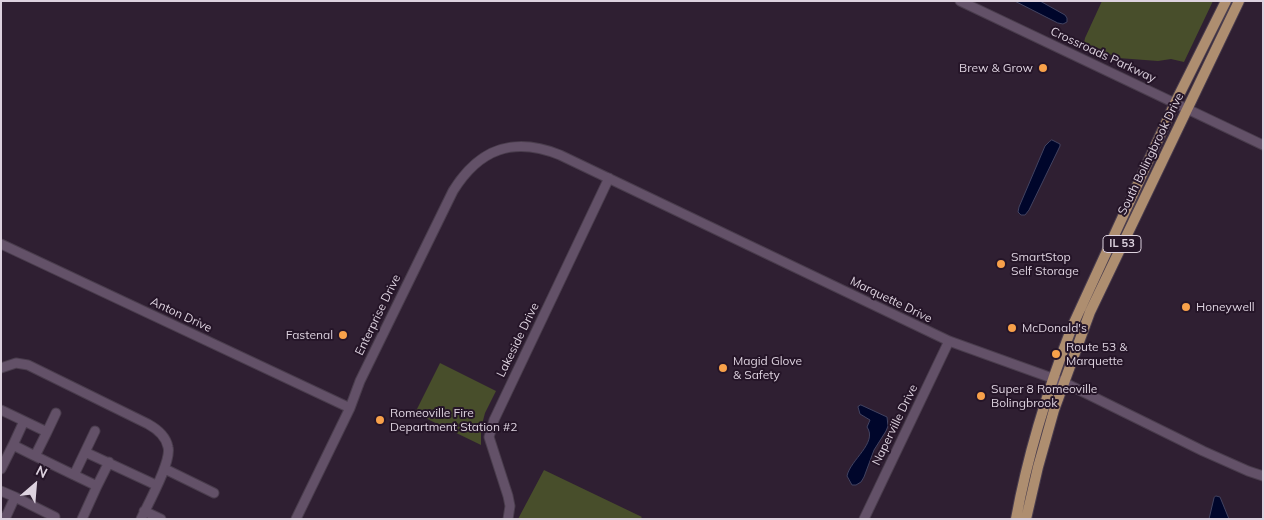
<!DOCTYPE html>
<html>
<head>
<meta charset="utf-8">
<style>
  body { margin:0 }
  #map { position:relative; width:1264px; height:520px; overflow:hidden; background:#2f1f32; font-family:Mulish,sans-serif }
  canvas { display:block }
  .frame { position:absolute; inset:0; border:2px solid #ddd2df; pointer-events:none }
  .north { position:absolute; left:10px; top:460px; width:50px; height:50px; -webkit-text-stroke:4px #251528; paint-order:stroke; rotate:27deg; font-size:14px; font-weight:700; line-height:20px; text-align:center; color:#ddd2df }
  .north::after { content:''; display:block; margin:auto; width:18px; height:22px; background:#ddd2df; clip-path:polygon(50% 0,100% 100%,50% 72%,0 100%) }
</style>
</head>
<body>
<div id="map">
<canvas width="1264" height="520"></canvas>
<div class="frame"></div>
<div class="north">N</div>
</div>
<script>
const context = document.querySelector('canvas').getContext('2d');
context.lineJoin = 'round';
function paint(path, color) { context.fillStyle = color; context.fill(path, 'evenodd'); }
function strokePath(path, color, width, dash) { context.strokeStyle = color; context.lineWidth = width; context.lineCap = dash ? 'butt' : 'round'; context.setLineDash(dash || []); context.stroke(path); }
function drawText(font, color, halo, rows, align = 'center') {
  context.font = font + ' Mulish,sans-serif'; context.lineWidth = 4; context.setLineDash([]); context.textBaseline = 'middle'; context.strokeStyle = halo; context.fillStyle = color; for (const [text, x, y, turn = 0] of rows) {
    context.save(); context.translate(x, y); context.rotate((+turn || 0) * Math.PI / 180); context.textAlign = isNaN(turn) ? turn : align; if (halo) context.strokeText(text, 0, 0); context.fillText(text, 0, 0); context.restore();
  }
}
const green = new Path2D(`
  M 1102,1 L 1213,1 L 1184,62 L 1171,59 L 1158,61 L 1118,58 L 1084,43 L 1085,38 Z
  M 440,363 L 496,391 L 485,413 L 481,428 L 481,445 L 415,413 Z
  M 544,470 L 642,517 L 640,519 L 518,519 Z`);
const water = new Path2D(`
  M 1015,1 L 1040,1 L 1065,15 L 1067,18 L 1067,22 L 1063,24 L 1058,23 Z
  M 1052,140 L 1060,144 L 1060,146 L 1029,210 L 1025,215 L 1021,215 L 1018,212 L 1019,207 L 1045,146 L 1049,142 Z
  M 861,405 L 887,417 L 888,426 L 886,431 L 874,450 L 864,477 L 861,482 L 856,485 L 852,485 L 847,476 C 850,460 878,443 867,427 L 870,420 L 860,414 L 858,407 Z
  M 1216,496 L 1220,497 L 1229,519 L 1209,519 L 1214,498 Z`);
const minor = new Path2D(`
  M 960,1 L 1263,145
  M 1,244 L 350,408
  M 1,368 L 16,363 L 28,365 L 148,424 C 157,429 166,436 168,447 C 172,461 148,504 141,519
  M 1,410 L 47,432 L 35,456 L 13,445 L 24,421
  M 47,432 L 56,413
  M 85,452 L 95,431
  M 35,456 L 74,475
  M 109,462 L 97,486 L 74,475 L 85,452 L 156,485
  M 1,469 L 13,445
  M 165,469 L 214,493
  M 1,491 L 15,497 L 5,519 L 1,517
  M 15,497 L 55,517
  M 144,511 L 161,519
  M 82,519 L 97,486
  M 296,519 L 350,408 L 360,381 L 453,191 C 479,149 513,136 560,155 L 949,341 L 1063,382 L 1203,451 L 1248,471 L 1263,476
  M 508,519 L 510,506 L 508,496 L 489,437 L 494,420 L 609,178
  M 864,519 L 949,341`);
const major = new Path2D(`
  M 1016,519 C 1028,453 1048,389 1072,327 L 1175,103 L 1226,1
  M 1026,519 L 1038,467 L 1054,410 L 1090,312 L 1239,1`);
const markers = [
  [1043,68,5,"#f8a14a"],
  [1001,264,5,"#f8a14a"],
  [1186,307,5,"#f8a14a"],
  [1012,328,5,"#f8a14a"],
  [343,335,5,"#f8a14a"],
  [1056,354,5,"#f8a14a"],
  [723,368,5,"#f8a14a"],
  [981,396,5,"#f8a14a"],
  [380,420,5,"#f8a14a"]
];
const shields = [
  [1122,244,38]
];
const shieldNames = [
  ["IL 53",1122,244]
];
const streetNames = [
  ["Crossroads Parkway",1103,55,25],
  ["South Bolingbrook Drive",1151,154,-64],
  ["Marquette Drive",891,300,26],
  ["Anton Drive",181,315,25],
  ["Enterprise Drive",378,315,-64],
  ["Lakeside Drive",518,340,-64],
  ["Naperville Drive",895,425,-64]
];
const poiNames = [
  ["Brew & Grow",1033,68,"right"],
  ["SmartStop",1011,257],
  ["Self Storage",1011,271],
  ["Honeywell",1196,307],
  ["McDonald's",1022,328],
  ["Fastenal",333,335,"right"],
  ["Route 53 &",1066,347],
  ["Marquette",1066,361],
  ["Magid Glove",733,361],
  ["& Safety",733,375],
  ["Super 8 Romeoville",991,389],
  ["Bolingbrook",991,403],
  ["Romeoville Fire",390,413],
  ["Department Station #2",390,427]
];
paint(green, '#484e2b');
paint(water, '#00062b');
strokePath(water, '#424361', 1);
strokePath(minor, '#4a3d4d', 11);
strokePath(major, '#4a3d4d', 12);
strokePath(minor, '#635168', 9);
strokePath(major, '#ae8e70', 10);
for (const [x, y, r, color] of markers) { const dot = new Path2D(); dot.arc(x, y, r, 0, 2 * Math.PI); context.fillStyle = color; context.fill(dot); strokePath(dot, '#251528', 2); }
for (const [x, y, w] of shields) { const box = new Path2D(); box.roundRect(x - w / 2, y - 8.5, w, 17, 4); context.fillStyle = '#251528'; context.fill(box); strokePath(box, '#ddd2df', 1); }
drawText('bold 11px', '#ddd2df', null, shieldNames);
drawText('12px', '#ddd2df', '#251528', streetNames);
drawText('12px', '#ddd2df', '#251528', poiNames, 'left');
</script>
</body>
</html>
